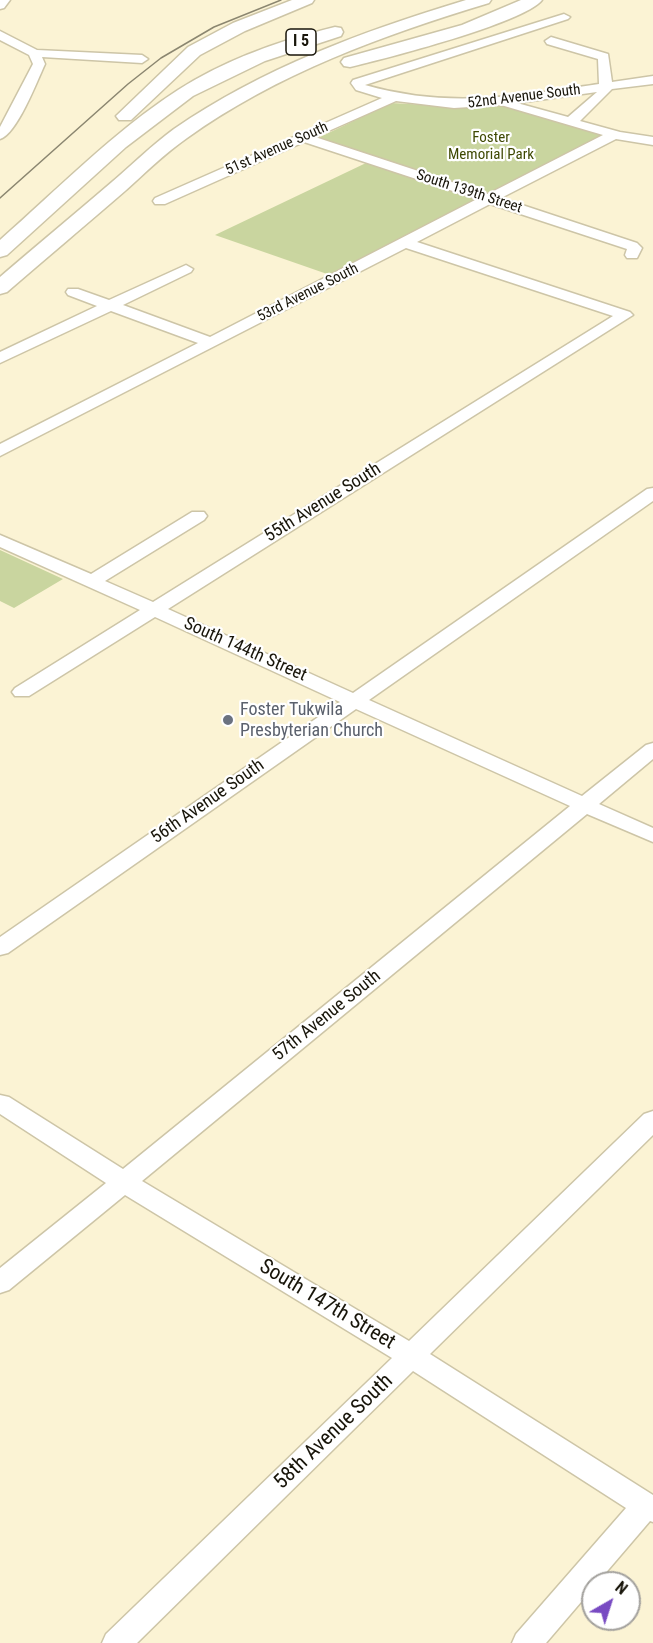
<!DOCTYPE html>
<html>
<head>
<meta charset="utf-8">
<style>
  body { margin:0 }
  #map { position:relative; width:653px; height:1643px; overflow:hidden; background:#fbf3d4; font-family:"Roboto Condensed",sans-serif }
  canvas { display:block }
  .north { position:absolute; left:581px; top:1571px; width:60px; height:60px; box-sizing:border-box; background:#fff; border:2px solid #a3a19d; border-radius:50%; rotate:39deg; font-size:16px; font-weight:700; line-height:24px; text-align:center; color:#18150a }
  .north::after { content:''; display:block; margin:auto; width:21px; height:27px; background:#784ac2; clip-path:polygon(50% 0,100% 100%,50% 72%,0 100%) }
</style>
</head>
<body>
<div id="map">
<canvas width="653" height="1643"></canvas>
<div class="north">N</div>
</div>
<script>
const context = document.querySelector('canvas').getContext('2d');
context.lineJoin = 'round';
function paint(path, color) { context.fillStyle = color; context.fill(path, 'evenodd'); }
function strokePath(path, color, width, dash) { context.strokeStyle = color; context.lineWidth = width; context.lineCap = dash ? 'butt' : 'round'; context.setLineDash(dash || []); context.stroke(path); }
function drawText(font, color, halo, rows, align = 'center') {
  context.font = font + ' "Roboto Condensed",sans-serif'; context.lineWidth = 4.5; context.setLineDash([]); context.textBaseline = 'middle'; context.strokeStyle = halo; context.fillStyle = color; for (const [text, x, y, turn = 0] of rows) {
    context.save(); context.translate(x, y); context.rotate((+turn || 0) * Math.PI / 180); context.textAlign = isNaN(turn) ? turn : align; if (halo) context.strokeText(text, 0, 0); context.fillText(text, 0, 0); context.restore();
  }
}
const green = new Path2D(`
  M 391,103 L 465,107 L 497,104 L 604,135 L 493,192 L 487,192 L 318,138 Z
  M 366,163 L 469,195 L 474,201 L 330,275 L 215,235 Z
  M 0,550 L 63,579 L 14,608 L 0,601 Z`);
const minor = new Path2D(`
  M 0,0 L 10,0 L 4,8 L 0,9 Z
  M 564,14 L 570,17 L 568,19 L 365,85 C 450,109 514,96 599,84 L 598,59 L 547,44 L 545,41 L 551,37 L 608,54 L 612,82 L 653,76 L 653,84 L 612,89 L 580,121 L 620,132 L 653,137 L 653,145 L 616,139 L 501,198 L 637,243 L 642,248 L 637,258 L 627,258 L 625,255 L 627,249 L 490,204 L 417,242 L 630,312 L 633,315 L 168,609 L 353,693 L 647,489 L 653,488 L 653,501 L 369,700 L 582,796 L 646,745 L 653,743 L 653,759 L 599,804 L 653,828 L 653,842 L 587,814 L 142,1181 L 409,1341 L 644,1114 L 653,1111 L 653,1135 L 430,1354 L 653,1495 L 653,1522 L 650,1521 L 597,1583 L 593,1583 L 593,1588 L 546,1643 L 512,1643 L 516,1634 L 626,1508 L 413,1371 L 137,1643 L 102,1643 L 106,1634 L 392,1358 L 125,1195 L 9,1290 L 0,1293 L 0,1268 L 106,1183 L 0,1114 L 0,1095 L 9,1097 L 123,1169 L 570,806 L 356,709 L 8,953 L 0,955 L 0,937 L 340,702 L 155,617 L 29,696 L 15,696 L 12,692 L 15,688 L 140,610 L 0,547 L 0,535 L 91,574 L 192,512 L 204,512 L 207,516 L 204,520 L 105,581 L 153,602 L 613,316 L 406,248 L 0,456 L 0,444 L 198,343 L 111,311 L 0,363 L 0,352 L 97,306 L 68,295 L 66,292 L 68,289 L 78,289 L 109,300 L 186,265 L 193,269 L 191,272 L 123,305 L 210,337 L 477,199 L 304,142 L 165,204 L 155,204 L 153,201 L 155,198 L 382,98 L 356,90 L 351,83 L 353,80 ZM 597,92 L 568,117 L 517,103 ZM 396,101 L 454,108 L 501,105 L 603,135 L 488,194 L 315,137 Z
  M 0,31 L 37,50 L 142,55 L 148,59 L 142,63 L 42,57 L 45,64 C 37,81 17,134 0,139 L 0,127 L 33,64 L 29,55 L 0,40 Z`);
const highway = new Path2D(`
  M 292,0 L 314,0 L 312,3 L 245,31 L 200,55 L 131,120 L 119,120 L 116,116 L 188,47 L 233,23 Z
  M 466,0 L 491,0 L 489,3 C 383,35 278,73 187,138 C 164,154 145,173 125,191 C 86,225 46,258 7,292 L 0,294 L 0,277 C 37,245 75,214 112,182 C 132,165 152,145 174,129 C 263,68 363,31 466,0 Z
  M 521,0 L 542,0 C 524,23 384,59 350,67 L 344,66 L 341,62 L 344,58 L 462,25 Z
  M 335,27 L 341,28 L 343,32 L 341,36 L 265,61 L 193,96 L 126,147 L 7,255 L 0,257 L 0,240 C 58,189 113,132 178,90 C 225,60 281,40 335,27 Z`);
const tram = new Path2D(`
  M 0,198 L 128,84 L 161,58 L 214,27 L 281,0`);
const markers = [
  [228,720,6,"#6b7280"]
];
const farStreetnames = [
  ["52nd Avenue South",524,97,-7],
  ["51st Avenue South",277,149,-24],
  ["South 139th Street",469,192,18],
  ["53rd Avenue South",308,293,-27]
];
const farParknames = [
  ["Foster",491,138],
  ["Memorial Park",491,155]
];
const shields = [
  [301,42,30]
];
const shieldNames = [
  ["I 5",301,42]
];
const streetNames = [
  ["55th Avenue South",323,503,-32],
  ["South 144th Street",245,650,24],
  ["56th Avenue South",208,802,-35],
  ["57th Avenue South",327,1016,-39]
];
const worshipNames = [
  ["Foster Tukwila",240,710],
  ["Presbyterian Church",240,731]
];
const nearStreetnames = [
  ["South 147th Street",327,1305,31],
  ["58th Avenue South",334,1432,-44]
];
paint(green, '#c9d59f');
strokePath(minor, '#cdc5a7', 3);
strokePath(highway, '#cdc5a7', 3);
paint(minor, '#fff');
paint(highway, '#fff');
strokePath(tram, '#8b8670', 1.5);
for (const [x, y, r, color] of markers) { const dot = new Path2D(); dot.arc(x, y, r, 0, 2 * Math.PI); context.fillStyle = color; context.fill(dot); strokePath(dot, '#fff', 2); }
drawText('15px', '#18150a', '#fff', farStreetnames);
drawText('15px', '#3e4802', '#fff', farParknames);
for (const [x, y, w] of shields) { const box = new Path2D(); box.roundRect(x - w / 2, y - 13, w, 26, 4.5); context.fillStyle = '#fff'; context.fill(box); strokePath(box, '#18150a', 1.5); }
drawText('bold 16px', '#18150a', null, shieldNames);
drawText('18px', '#18150a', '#fff', streetNames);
drawText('18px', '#5b616d', '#fff', worshipNames, 'left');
drawText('21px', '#18150a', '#fff', nearStreetnames);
</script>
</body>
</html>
